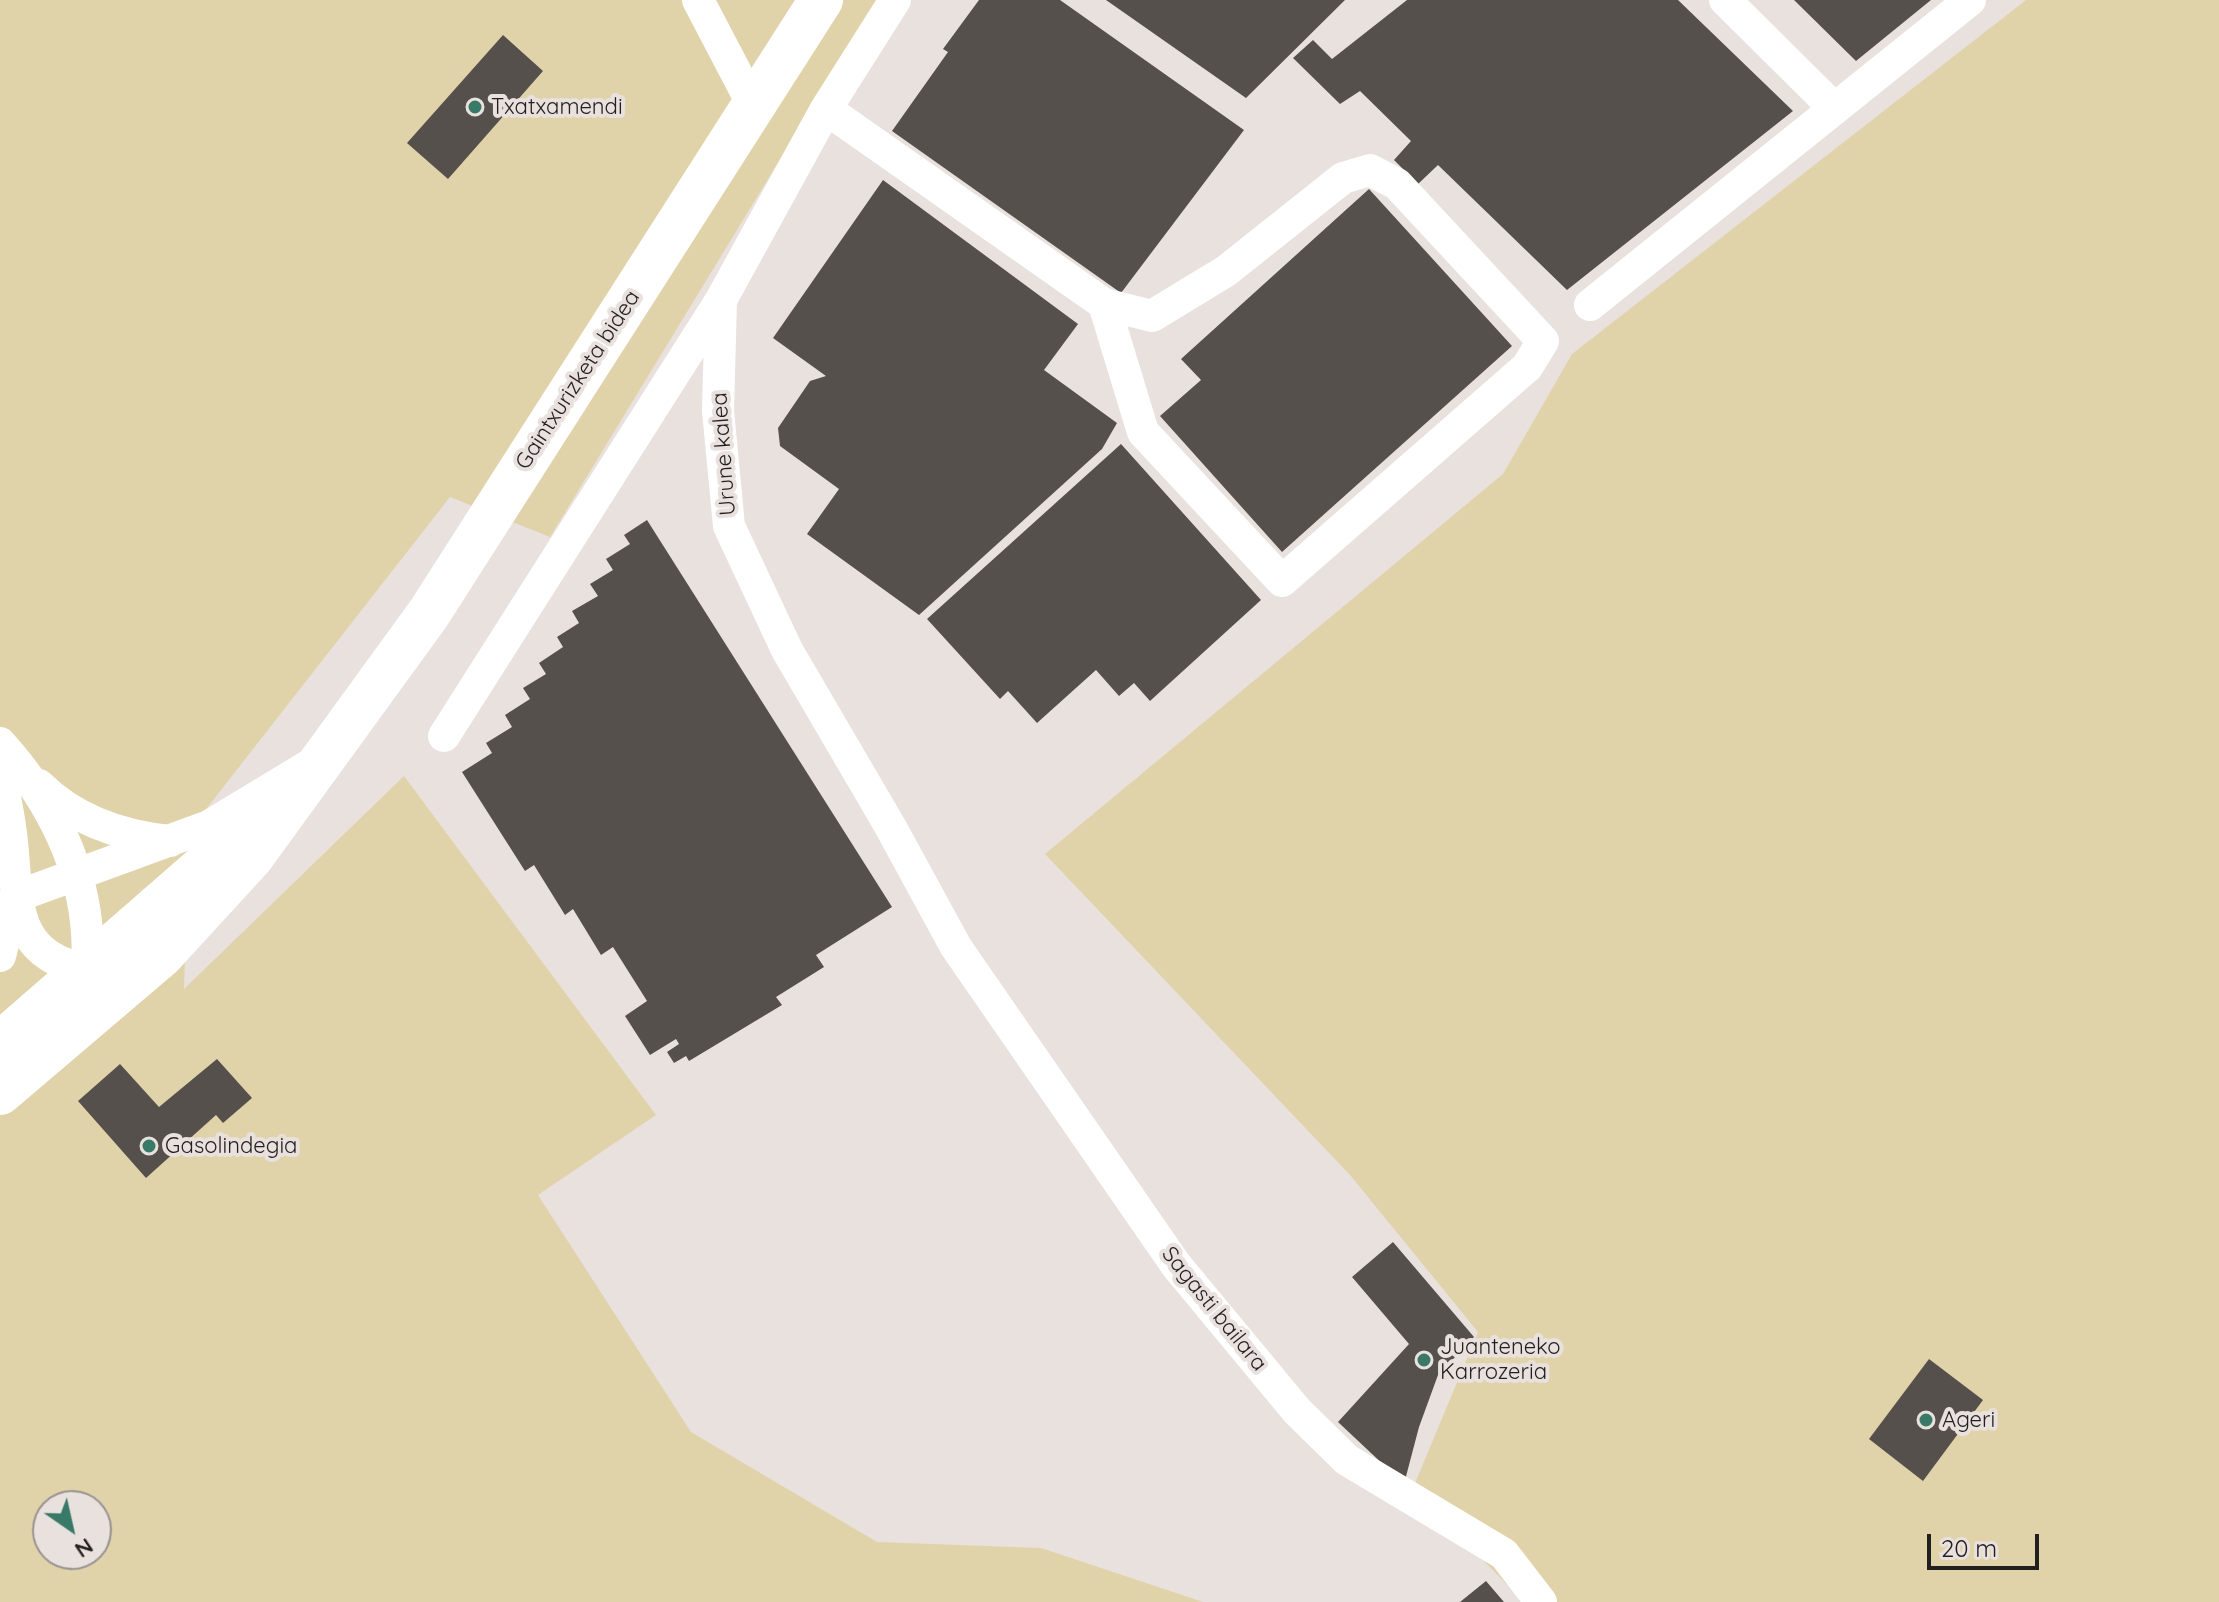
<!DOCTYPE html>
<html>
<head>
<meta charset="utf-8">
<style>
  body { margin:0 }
  #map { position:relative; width:2219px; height:1602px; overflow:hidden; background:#e9e1de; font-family:Quicksand,sans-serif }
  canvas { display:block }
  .north { position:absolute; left:32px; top:1490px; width:80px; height:80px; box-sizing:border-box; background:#e9e1de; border:2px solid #999391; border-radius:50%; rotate:146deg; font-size:22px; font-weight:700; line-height:32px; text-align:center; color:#221f1e }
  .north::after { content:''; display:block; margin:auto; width:28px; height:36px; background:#397967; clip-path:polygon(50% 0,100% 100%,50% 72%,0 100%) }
  .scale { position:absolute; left:1927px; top:1534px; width:112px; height:36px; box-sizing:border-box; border:4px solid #221f1e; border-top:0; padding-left:10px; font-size:24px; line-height:28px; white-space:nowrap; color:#221f1e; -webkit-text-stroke:6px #e9e1de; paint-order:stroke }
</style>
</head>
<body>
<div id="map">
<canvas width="2219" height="1602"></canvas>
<div class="north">N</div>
<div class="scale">20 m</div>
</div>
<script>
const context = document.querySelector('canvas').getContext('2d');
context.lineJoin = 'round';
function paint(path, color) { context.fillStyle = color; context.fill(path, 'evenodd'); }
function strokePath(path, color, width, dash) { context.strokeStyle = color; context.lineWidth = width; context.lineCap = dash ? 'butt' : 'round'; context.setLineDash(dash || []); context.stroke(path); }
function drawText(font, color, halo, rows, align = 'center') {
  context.font = font + ' Quicksand,sans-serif'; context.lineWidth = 8; context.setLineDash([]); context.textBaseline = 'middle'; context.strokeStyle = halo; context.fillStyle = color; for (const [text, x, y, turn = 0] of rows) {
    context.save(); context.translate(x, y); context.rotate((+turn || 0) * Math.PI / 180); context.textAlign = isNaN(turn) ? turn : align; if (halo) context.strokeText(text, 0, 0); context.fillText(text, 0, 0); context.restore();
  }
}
const green = new Path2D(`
  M 0,0 L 877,0 L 550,537 L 450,497 L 189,831 L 184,989 L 404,776 L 656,1115 L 538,1195 L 691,1432 L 877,1542 L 1041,1548 L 1203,1602 L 0,1602 ZM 48,1506 L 96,1506 L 96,1554 L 48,1554 Z
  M 2026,0 L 2219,0 L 2219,1602 L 1524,1602 L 1413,1488 L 1478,1332 L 1350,1175 L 1045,854 L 1503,474 L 1572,354 Z`);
const building = new Path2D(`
  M 979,0 L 1060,0 L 1244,130 L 1121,293 L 892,131 L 948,52 L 943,49 Z
  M 1106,0 L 1345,0 L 1246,98 Z
  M 1407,0 L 1678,0 L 1793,111 L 1567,290 L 1438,165 L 1418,184 L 1394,160 L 1411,141 L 1360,91 L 1340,104 L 1293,58 L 1313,40 L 1332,59 Z
  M 1794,0 L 1931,0 L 1856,61 Z
  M 503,35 L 543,71 L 448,179 L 407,143 Z
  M 883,180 L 1078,324 L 1044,370 L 1117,423 L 1102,449 L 919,615 L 807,534 L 839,489 L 780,446 L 778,428 L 810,381 L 826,376 L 773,338 Z
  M 1369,189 L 1512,346 L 1282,552 L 1160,416 L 1201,380 L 1181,359 Z
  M 1121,444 L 1261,600 L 1150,701 L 1134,683 L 1119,696 L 1096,670 L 1037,723 L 1008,691 L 1000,699 L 927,619 Z
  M 647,520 L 892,907 L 816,955 L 824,967 L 776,997 L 782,1005 L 689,1061 L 686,1056 L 674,1063 L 667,1052 L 679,1044 L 676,1039 L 650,1055 L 625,1016 L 647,1001 L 613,947 L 601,955 L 573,909 L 565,915 L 534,865 L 525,871 L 462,772 L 492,753 L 486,743 L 512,727 L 505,715 L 530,699 L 523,688 L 546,674 L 539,663 L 563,647 L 557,637 L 579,623 L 572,611 L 598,596 L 590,584 L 613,570 L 606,559 L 630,544 L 624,535 Z
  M 217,1059 L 252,1098 L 223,1123 L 216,1115 L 146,1178 L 78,1101 L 120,1064 L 159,1107 Z
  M 1393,1242 L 1474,1337 L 1438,1375 L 1419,1427 L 1404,1484 L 1338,1422 L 1409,1344 L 1352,1277 Z
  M 1929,1359 L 1983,1400 L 1923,1481 L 1869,1439 Z
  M 1486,1581 L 1504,1602 L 1460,1602 Z`);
const minor = new Path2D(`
  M 698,0 L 754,107
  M 895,0 L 826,109 L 721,300 L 718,411 L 729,526 L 787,650 L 890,826 L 956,947 L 1176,1265 L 1297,1411 L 1347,1460 L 1504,1554 L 1541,1602
  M 1725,0 L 1834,108
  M 826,109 L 1104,304 L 1152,316 L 1226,271 L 1343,178 L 1370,170 L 1397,184 L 1543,341 L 1527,367 L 1282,581 L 1143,432 L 1104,304
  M 1590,305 L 1970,0
  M 444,736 L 721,300
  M 0,743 C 57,806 93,884 87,970 C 17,956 18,912 13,853 C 11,826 6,800 0,774
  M 39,785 C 74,820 122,836 170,841
  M 15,897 L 209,826 L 310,765
  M 0,956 L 15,897`);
const secondary = new Path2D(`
  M 0,1044 L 245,830
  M 0,1093 L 162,955 L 251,858 L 429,613 L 821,0`);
const markers = [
  [475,107,8,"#397967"],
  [149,1146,8,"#397967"],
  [1424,1360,8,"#397967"],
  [1926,1420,8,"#397967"]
];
const poiNames = [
  ["Txatxamendi",491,107],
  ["Gasolindegia",165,1146],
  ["Juanteneko",1440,1347],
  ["Karrozeria",1440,1372],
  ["Ageri",1942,1420]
];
const streetNames = [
  ["Gaintxurizketa bidea",578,380,-57],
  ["Urune kalea",724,454,-94],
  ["Sagasti bailara",1214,1309,51]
];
paint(green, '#e0d3a9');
paint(building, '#55504c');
strokePath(minor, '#fff', 32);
strokePath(secondary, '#fff', 44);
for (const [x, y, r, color] of markers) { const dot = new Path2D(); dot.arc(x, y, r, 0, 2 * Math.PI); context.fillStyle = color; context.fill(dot); strokePath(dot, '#e9e1de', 3); }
drawText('22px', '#221f1e', '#e9e1de', poiNames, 'left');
drawText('22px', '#221f1e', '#e9e1de', streetNames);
</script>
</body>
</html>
